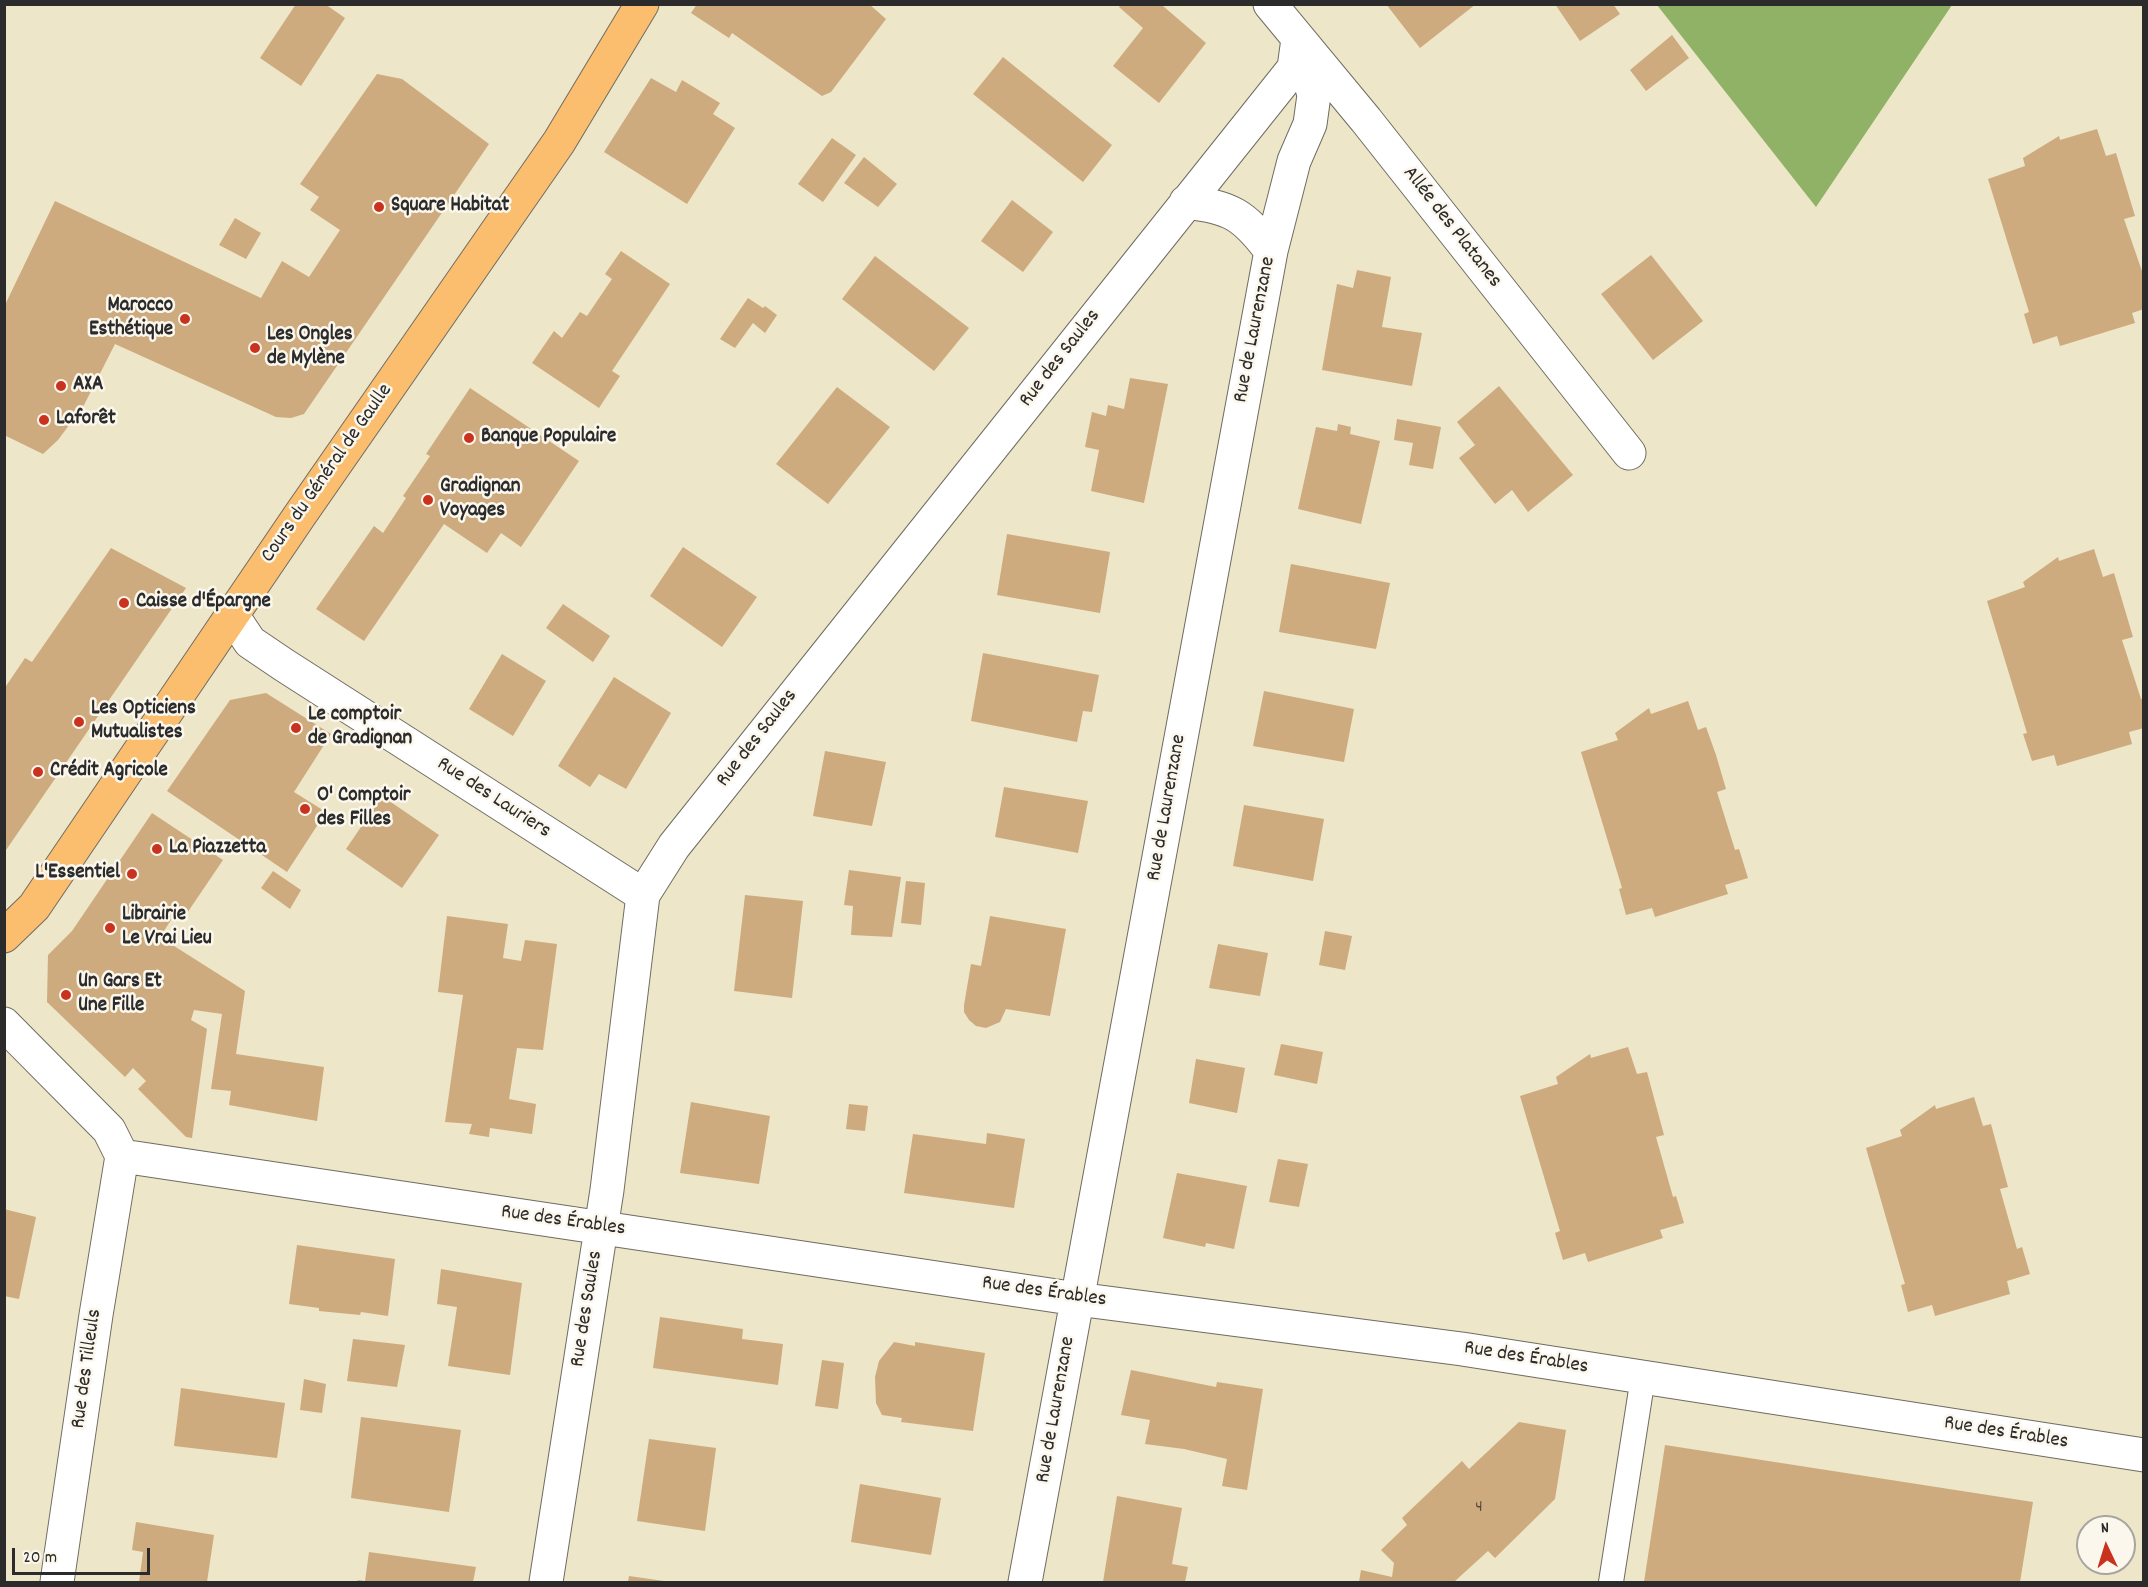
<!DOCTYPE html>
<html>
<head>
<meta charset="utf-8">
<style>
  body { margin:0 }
  #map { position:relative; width:2148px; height:1587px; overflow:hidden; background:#ede6c8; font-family:Dekko,sans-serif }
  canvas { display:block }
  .frame { position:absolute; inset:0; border:6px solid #2b2b2b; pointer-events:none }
  .north { position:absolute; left:2076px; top:1515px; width:60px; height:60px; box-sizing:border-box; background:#fbf7ec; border:2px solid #a8a59f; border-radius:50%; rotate:356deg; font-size:16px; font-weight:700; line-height:24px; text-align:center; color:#2b2b2b }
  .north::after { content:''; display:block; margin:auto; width:21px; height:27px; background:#c8321e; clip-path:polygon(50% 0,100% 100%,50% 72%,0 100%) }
  .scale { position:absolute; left:12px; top:1548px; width:138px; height:27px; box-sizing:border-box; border:3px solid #2b2b2b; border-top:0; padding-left:8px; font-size:18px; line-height:21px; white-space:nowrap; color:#2b2b2b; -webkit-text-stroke:4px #fbf7ec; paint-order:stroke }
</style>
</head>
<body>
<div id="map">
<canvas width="2148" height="1587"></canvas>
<div class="frame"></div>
<div class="north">N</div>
<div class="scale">20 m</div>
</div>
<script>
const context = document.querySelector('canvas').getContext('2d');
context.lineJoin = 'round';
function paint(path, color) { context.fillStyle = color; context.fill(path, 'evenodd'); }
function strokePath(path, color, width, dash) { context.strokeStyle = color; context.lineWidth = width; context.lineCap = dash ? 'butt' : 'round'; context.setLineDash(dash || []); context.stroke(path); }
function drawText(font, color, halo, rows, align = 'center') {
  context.font = font + ' Dekko,sans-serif'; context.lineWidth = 5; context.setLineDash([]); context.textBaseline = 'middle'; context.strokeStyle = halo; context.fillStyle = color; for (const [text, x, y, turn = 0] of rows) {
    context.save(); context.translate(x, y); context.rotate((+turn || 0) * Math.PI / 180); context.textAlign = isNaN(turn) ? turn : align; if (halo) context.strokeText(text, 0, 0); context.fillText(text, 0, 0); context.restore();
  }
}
const forest = new Path2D(`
  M 1657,5 L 1952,5 L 1816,207 Z`);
const building = new Path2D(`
  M 296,4 L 325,4 L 345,18 L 301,86 L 260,58 Z
  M 697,4 L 869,4 L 886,19 L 831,92 L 822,96 L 732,33 L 729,38 L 691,13 Z
  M 1121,4 L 1164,4 L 1163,6 L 1206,43 L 1159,103 L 1113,66 L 1143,28 L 1119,7 Z
  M 1386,4 L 1476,4 L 1420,48 Z
  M 1555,4 L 1613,4 L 1620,14 L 1580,41 Z
  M 1672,35 L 1689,58 L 1646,91 L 1630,70 Z
  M 1003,57 L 1112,145 L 1083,182 L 973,94 Z
  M 377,74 L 402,79 L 489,144 L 304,414 L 291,418 L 276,417 L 115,344 L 84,405 L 58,440 L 43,454 L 4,435 L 4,307 L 55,201 L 261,298 L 282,261 L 309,277 L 340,230 L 310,210 L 319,197 L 300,184 Z
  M 651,78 L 676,92 L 682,80 L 720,103 L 713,114 L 735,128 L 687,204 L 604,152 Z
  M 2097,129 L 2106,156 L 2116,153 L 2135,216 L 2124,219 L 2144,277 L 2144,309 L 2132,313 L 2135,323 L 2060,346 L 2057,336 L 2033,344 L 2024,314 L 2029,312 L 1988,179 L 2025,166 L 2023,158 L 2059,136 L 2060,140 Z
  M 832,138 L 856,155 L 823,202 L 798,184 Z
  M 864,157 L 897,184 L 878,207 L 844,183 Z
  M 1012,200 L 1053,232 L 1023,272 L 981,241 Z
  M 235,218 L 261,233 L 246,259 L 219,245 Z
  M 621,251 L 670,284 L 612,371 L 620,376 L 599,408 L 532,363 L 554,331 L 562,338 L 580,312 L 587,316 L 612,279 L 605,274 Z
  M 1651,255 L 1703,321 L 1653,360 L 1601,294 Z
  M 875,256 L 969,328 L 934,371 L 842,299 Z
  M 1357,270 L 1391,277 L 1382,327 L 1422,333 L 1412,386 L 1322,370 L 1337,284 L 1353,288 Z
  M 748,298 L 763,308 L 765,306 L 777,315 L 765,333 L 753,323 L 735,348 L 720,339 Z
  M 1130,378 L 1168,384 L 1144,503 L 1091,491 L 1099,450 L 1085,447 L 1092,412 L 1106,416 L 1108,405 L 1124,409 Z
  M 1499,386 L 1573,475 L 1528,512 L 1512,490 L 1495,504 L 1459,458 L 1475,445 L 1457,422 Z
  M 837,387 L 890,427 L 828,504 L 776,464 Z
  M 470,388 L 579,461 L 521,547 L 501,533 L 487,553 L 444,524 L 364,641 L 316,609 L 374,526 L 383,533 L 406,498 L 403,496 L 430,456 L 426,454 Z
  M 1397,419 L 1441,427 L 1433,469 L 1409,465 L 1413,443 L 1394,440 Z
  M 1338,424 L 1351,427 L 1350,434 L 1380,441 L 1361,524 L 1298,509 L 1316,427 L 1337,431 Z
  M 1007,534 L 1110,552 L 1100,613 L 997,595 Z
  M 683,547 L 757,597 L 722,647 L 650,596 Z
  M 111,548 L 186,588 L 4,853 L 4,689 L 25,658 L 32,662 Z
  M 2094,549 L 2103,577 L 2114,573 L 2133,637 L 2122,640 L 2141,699 L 2144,699 L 2144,728 L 2129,732 L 2132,744 L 2057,766 L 2054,755 L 2032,761 L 2023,734 L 2027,733 L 1987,601 L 2025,587 L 2023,582 L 2058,557 L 2059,561 Z
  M 1291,564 L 1390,583 L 1376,649 L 1279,632 Z
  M 563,604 L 610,636 L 593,662 L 546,628 Z
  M 983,653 L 1099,675 L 1092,712 L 1083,711 L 1077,742 L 971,721 Z
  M 502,654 L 546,681 L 513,736 L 469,709 Z
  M 614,677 L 671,713 L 626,789 L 599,774 L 590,787 L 558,766 Z
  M 1264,691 L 1354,709 L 1344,762 L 1253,746 Z
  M 266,693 L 331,734 L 294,792 L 326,812 L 287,872 L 167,791 L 230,700 Z
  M 1688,701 L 1698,730 L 1706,727 L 1716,755 L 1726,789 L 1717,792 L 1735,850 L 1739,849 L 1748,878 L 1725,885 L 1728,894 L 1655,917 L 1652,908 L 1626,915 L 1619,889 L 1622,888 L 1581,752 L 1618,740 L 1615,733 L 1649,708 L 1651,714 Z
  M 825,751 L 886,762 L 872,826 L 813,816 Z
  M 1004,787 L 1088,801 L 1078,853 L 995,837 Z
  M 382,796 L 439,835 L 402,888 L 346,849 Z
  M 1244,805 L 1324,819 L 1313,881 L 1233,866 Z
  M 152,813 L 223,860 L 181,922 L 173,917 L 160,937 L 245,991 L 236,1054 L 324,1067 L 317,1121 L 229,1105 L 231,1091 L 211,1089 L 222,1014 L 194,1010 L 191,1020 L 207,1029 L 192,1138 L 186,1137 L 138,1089 L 146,1081 L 133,1068 L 125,1077 L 47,1002 L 48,955 L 72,931 Z
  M 849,870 L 901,877 L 892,937 L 851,935 L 853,906 L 844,905 Z
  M 273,871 L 301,890 L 290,909 L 261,888 Z
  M 906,881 L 925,883 L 921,925 L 901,923 Z
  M 745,895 L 803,901 L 792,998 L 734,991 Z
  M 447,916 L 508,924 L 503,958 L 521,961 L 525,940 L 557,944 L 543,1050 L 517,1048 L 509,1099 L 536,1104 L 532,1134 L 490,1128 L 489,1137 L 469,1134 L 472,1124 L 445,1122 L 463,995 L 438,992 Z
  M 990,916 L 1066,929 L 1050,1016 L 1006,1009 L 1000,1022 L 986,1028 L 976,1026 L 969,1020 L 964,1012 L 964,1005 L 971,964 L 981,966 Z
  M 1325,931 L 1352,936 L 1345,970 L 1319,965 Z
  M 1218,944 L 1268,953 L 1260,996 L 1209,988 Z
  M 1281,1044 L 1323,1052 L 1317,1084 L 1274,1075 Z
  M 1628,1047 L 1637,1074 L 1647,1072 L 1664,1135 L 1656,1137 L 1673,1197 L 1676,1196 L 1684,1223 L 1660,1230 L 1663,1238 L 1588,1262 L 1585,1253 L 1563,1260 L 1555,1233 L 1560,1231 L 1520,1096 L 1558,1084 L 1556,1077 L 1590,1054 L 1591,1058 Z
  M 1196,1059 L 1245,1068 L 1237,1113 L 1189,1103 Z
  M 1974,1097 L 1983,1126 L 1991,1124 L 2008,1187 L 2000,1189 L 2017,1249 L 2022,1247 L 2030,1274 L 2007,1281 L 2010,1294 L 1935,1316 L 1932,1305 L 1908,1312 L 1901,1285 L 1905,1284 L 1866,1148 L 1902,1136 L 1900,1130 L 1935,1105 L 1936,1109 Z
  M 691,1102 L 770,1116 L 759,1184 L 680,1173 Z
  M 849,1104 L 868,1106 L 865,1131 L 846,1129 Z
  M 987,1133 L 1025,1139 L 1014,1208 L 904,1193 L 913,1134 L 986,1144 Z
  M 1278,1159 L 1308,1164 L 1299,1207 L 1269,1202 Z
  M 1177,1173 L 1247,1186 L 1234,1249 L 1206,1243 L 1205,1247 L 1163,1238 Z
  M 4,1209 L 36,1217 L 19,1299 L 4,1296 Z
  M 297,1245 L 395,1259 L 388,1316 L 361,1312 L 360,1315 L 319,1311 L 319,1308 L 289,1304 Z
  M 441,1269 L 522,1283 L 510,1375 L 448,1366 L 457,1307 L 437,1304 Z
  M 660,1317 L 743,1329 L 742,1339 L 783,1344 L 778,1385 L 653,1368 Z
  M 353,1339 L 405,1345 L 397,1387 L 347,1381 Z
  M 894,1342 L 915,1346 L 915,1342 L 985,1353 L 973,1431 L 901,1422 L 902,1418 L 882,1415 L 876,1403 L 875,1377 L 879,1361 Z
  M 822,1360 L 844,1363 L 838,1409 L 815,1406 Z
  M 1131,1370 L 1216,1387 L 1217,1382 L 1263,1389 L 1247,1490 L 1222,1486 L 1227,1459 L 1184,1449 L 1145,1444 L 1150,1420 L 1121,1415 Z
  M 304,1379 L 326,1384 L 322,1413 L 300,1410 Z
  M 181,1388 L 285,1403 L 277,1458 L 174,1446 Z
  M 361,1417 L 461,1430 L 449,1512 L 351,1498 Z
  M 1519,1422 L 1566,1430 L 1555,1499 L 1495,1558 L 1488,1551 L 1454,1582 L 1359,1582 L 1361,1570 L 1392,1577 L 1394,1563 L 1381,1550 L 1407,1525 L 1402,1518 L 1462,1461 L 1469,1469 Z
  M 649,1439 L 716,1448 L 705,1531 L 637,1521 Z
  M 1665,1445 L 2033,1502 L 2020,1582 L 1644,1582 Z
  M 860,1484 L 941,1498 L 931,1555 L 851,1542 Z
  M 1117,1496 L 1182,1508 L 1172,1564 L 1188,1567 L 1185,1582 L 1103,1582 Z
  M 136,1522 L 214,1535 L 207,1582 L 139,1582 L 143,1552 L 132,1550 Z
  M 369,1552 L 476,1567 L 473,1582 L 357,1582 L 358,1580 L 365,1581 Z
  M 629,1576 L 664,1581 L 664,1582 L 628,1582 Z`);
const lane = new Path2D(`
  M 1611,1582 L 1643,1377`);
const street = new Path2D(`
  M 1270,4 L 1366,120 L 1629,453
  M 1186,202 C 1231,207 1244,215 1271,251
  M 232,615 L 250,642 L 284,665 L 643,895
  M 4,1024 L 109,1130 L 122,1156
  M 122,1156 L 1077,1299 L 1462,1349 L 2144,1455
  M 57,1582 L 96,1315 L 122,1156
  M 546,1582 L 607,1190 L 643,895 L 674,846 L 1294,68 L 1298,39
  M 1025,1582 L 1271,251 L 1294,161 L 1310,124 L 1314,95 L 1299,41`);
const primary = new Path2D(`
  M 4,936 L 34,907 L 300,515 L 559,142 L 642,4`);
const markers = [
  [379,207,6,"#c8321e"],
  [185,319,6,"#c8321e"],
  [255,348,6,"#c8321e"],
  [61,386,6,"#c8321e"],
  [44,420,6,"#c8321e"],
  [469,438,6,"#c8321e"],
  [428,500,6,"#c8321e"],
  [124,603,6,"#c8321e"],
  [79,722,6,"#c8321e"],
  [296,728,6,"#c8321e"],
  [38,772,6,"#c8321e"],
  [305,809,6,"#c8321e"],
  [157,849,6,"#c8321e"],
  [132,874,6,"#c8321e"],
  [110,928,6,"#c8321e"],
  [66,995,6,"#c8321e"]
];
const numberNames = [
  ["4",1479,1509]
];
const poiNames = [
  ["Square Habitat",391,207],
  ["Marocco",173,307,"right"],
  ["Esthétique",173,331,"right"],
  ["Les Ongles",267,336],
  ["de Mylène",267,360],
  ["AXA",73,386],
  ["Laforêt",56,420],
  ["Banque Populaire",481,438],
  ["Gradignan",440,488],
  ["Voyages",440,512],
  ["Caisse d'Épargne",136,603],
  ["Les Opticiens",91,710],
  ["Mutualistes",91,734],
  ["Le comptoir",308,716],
  ["de Gradignan",308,740],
  ["Crédit Agricole",50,772],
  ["O' Comptoir",317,797],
  ["des Filles",317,821],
  ["La Piazzetta",169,849],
  ["L'Essentiel",120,874,"right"],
  ["Librairie",122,916],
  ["Le Vrai Lieu",122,940],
  ["Un Gars Et",78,983],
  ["Une Fille",78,1007]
];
const streetNames = [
  ["Allée des Platanes",1451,228,52],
  ["Rue de Laurenzane",1256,330,-79],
  ["Rue des Saules",1061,359,-52],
  ["Cours du Général de Gaulle",328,474,-55],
  ["Rue des Saules",758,739,-52],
  ["Rue des Lauriers",493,799,33],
  ["Rue de Laurenzane",1168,808,-80],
  ["Rue des Érables",563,1222,8],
  ["Rue des Érables",1044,1293,8],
  ["Rue des Saules",588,1309,-81],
  ["Rue des Érables",1526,1359,9],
  ["Rue des Tilleuls",88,1369,-82],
  ["Rue de Laurenzane",1057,1410,-80],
  ["Rue des Érables",2006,1434,9]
];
paint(forest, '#8fb266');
paint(building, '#cdab7e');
strokePath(lane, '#6f6c62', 26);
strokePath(street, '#6f6c62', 35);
strokePath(primary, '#6f6c62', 35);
strokePath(lane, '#fff', 24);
strokePath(street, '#fff', 33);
strokePath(primary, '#fbbd6e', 33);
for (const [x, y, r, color] of markers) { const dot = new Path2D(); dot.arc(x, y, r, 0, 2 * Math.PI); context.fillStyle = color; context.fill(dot); strokePath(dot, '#fbf7ec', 2); }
drawText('18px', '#544b40', null, numberNames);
drawText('bold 21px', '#2b2b2b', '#fbf7ec', poiNames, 'left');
drawText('21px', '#2b2b2b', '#fbf7ec', streetNames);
</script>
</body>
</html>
